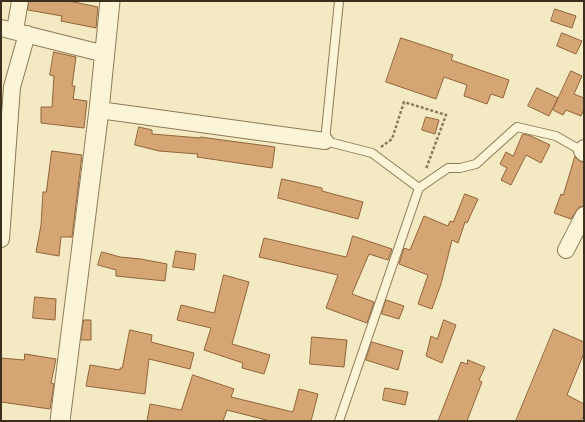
<!DOCTYPE html>
<html>
<head>
<meta charset="utf-8">
<style>
  body { margin:0 }
  #map { position:relative; width:585px; height:422px; overflow:hidden; background:#f3e9c2; font-family:Bitter,serif }
  canvas { display:block }
  .frame { position:absolute; inset:0; border:2px solid #3d2f1d; pointer-events:none }
</style>
</head>
<body>
<div id="map">
<canvas width="585" height="422"></canvas>
<div class="frame"></div>
</div>
<script>
const context = document.querySelector('canvas').getContext('2d');
context.lineJoin = 'round';
function paint(path, color) { context.fillStyle = color; context.fill(path, 'evenodd'); }
function strokePath(path, color, width, dash) { context.strokeStyle = color; context.lineWidth = width; context.lineCap = dash ? 'butt' : 'round'; context.setLineDash(dash || []); context.stroke(path); }
const building = new Path2D(`
  M 29,1 L 69,1 L 98,7 L 96,28 L 61,21 L 62,16 L 28,10 Z
  M 555,9 L 576,16 L 572,28 L 551,21 Z
  M 562,33 L 582,41 L 576,54 L 557,46 Z
  M 401,38 L 453,55 L 451,60 L 509,80 L 503,98 L 491,94 L 487,104 L 464,96 L 467,85 L 444,77 L 436,99 L 386,82 Z
  M 54,52 L 76,57 L 72,86 L 75,86 L 73,99 L 87,101 L 84,128 L 41,123 L 41,107 L 52,107 L 54,76 L 50,75 Z
  M 571,71 L 582,76 L 574,94 L 584,98 L 584,109 L 581,116 L 566,110 L 563,115 L 553,110 Z
  M 537,88 L 558,98 L 549,116 L 528,106 Z
  M 426,117 L 439,120 L 435,134 L 422,130 Z
  M 139,127 L 152,130 L 152,134 L 200,138 L 200,137 L 275,147 L 272,168 L 197,157 L 198,154 L 159,151 L 135,145 Z
  M 523,134 L 531,136 L 550,145 L 541,163 L 526,155 L 511,185 L 501,180 L 507,168 L 500,164 L 506,152 L 513,156 Z
  M 52,151 L 82,155 L 72,237 L 61,237 L 59,256 L 36,252 L 41,225 L 43,192 L 46,192 Z
  M 575,157 L 581,162 L 584,162 L 584,206 L 579,207 L 571,219 L 554,213 L 561,194 L 563,195 Z
  M 282,179 L 322,188 L 322,191 L 363,202 L 358,219 L 278,198 Z
  M 465,194 L 478,199 L 467,223 L 465,222 L 458,243 L 452,240 L 441,284 L 432,309 L 418,304 L 428,275 L 399,264 L 404,248 L 410,250 L 424,216 L 448,226 L 450,221 L 453,222 Z
  M 353,236 L 392,249 L 388,260 L 369,254 L 352,294 L 374,302 L 367,323 L 326,308 L 338,275 L 259,257 L 264,238 L 346,257 Z
  M 176,251 L 196,254 L 194,270 L 173,267 Z
  M 102,252 L 120,257 L 141,259 L 167,264 L 165,281 L 116,276 L 116,270 L 98,265 Z
  M 224,275 L 249,282 L 232,344 L 270,355 L 264,374 L 242,368 L 243,363 L 204,350 L 211,328 L 177,320 L 181,305 L 214,313 Z
  M 35,297 L 56,299 L 55,320 L 33,318 Z
  M 386,300 L 404,306 L 399,319 L 382,314 Z
  M 84,320 L 91,320 L 91,340 L 81,340 Z
  M 444,320 L 456,325 L 442,363 L 426,356 L 431,336 L 437,339 Z
  M 554,329 L 584,342 L 584,353 L 567,395 L 584,404 L 584,416 L 580,421 L 516,421 Z
  M 130,330 L 152,335 L 151,342 L 194,353 L 190,369 L 149,359 L 145,394 L 86,386 L 90,365 L 120,370 L 120,368 L 122,368 Z
  M 312,337 L 347,340 L 344,367 L 310,364 Z
  M 372,342 L 403,351 L 398,370 L 366,360 Z
  M 25,354 L 56,359 L 51,383 L 54,384 L 50,409 L 1,402 L 1,358 L 24,360 Z
  M 468,360 L 485,367 L 479,380 L 482,382 L 467,421 L 438,421 L 461,362 L 467,364 Z
  M 193,375 L 234,389 L 231,397 L 293,412 L 299,389 L 318,394 L 311,421 L 270,421 L 227,410 L 223,421 L 147,421 L 150,404 L 181,410 Z
  M 385,388 L 408,392 L 405,405 L 383,400 Z`);
const path = new Path2D(`
  M 381,147 L 392,139 L 404,102 L 446,115 L 426,169`);
const service = new Path2D(`
  M 339,1 L 325,141 L 372,153 L 419,188 L 339,421
  M 419,188 L 448,168 L 460,168 L 476,164 L 517,127 L 556,136 L 582,151`);
const minor = new Path2D(`
  M 1,28 L 105,54
  M 15,30 L 20,1
  M 99,110 L 325,141
  M 584,148 L 582,151 L 584,153
  M 1,239 L 12,87 L 27,34
  M 566,250 L 584,215`);
const tertiary = new Path2D(`
  M 60,421 L 99,110 L 110,1`);
paint(building, '#d5a574');
strokePath(building, '#91643a', 1);
strokePath(service, '#8f7a57', 10);
strokePath(minor, '#8f7a57', 18);
strokePath(tertiary, '#8f7a57', 21);
strokePath(path, '#8f7a57', 2.5, [3, 2]);
strokePath(service, '#fcf4d7', 8);
strokePath(minor, '#fcf4d7', 16);
strokePath(tertiary, '#fcf4d7', 19);
</script>
</body>
</html>
